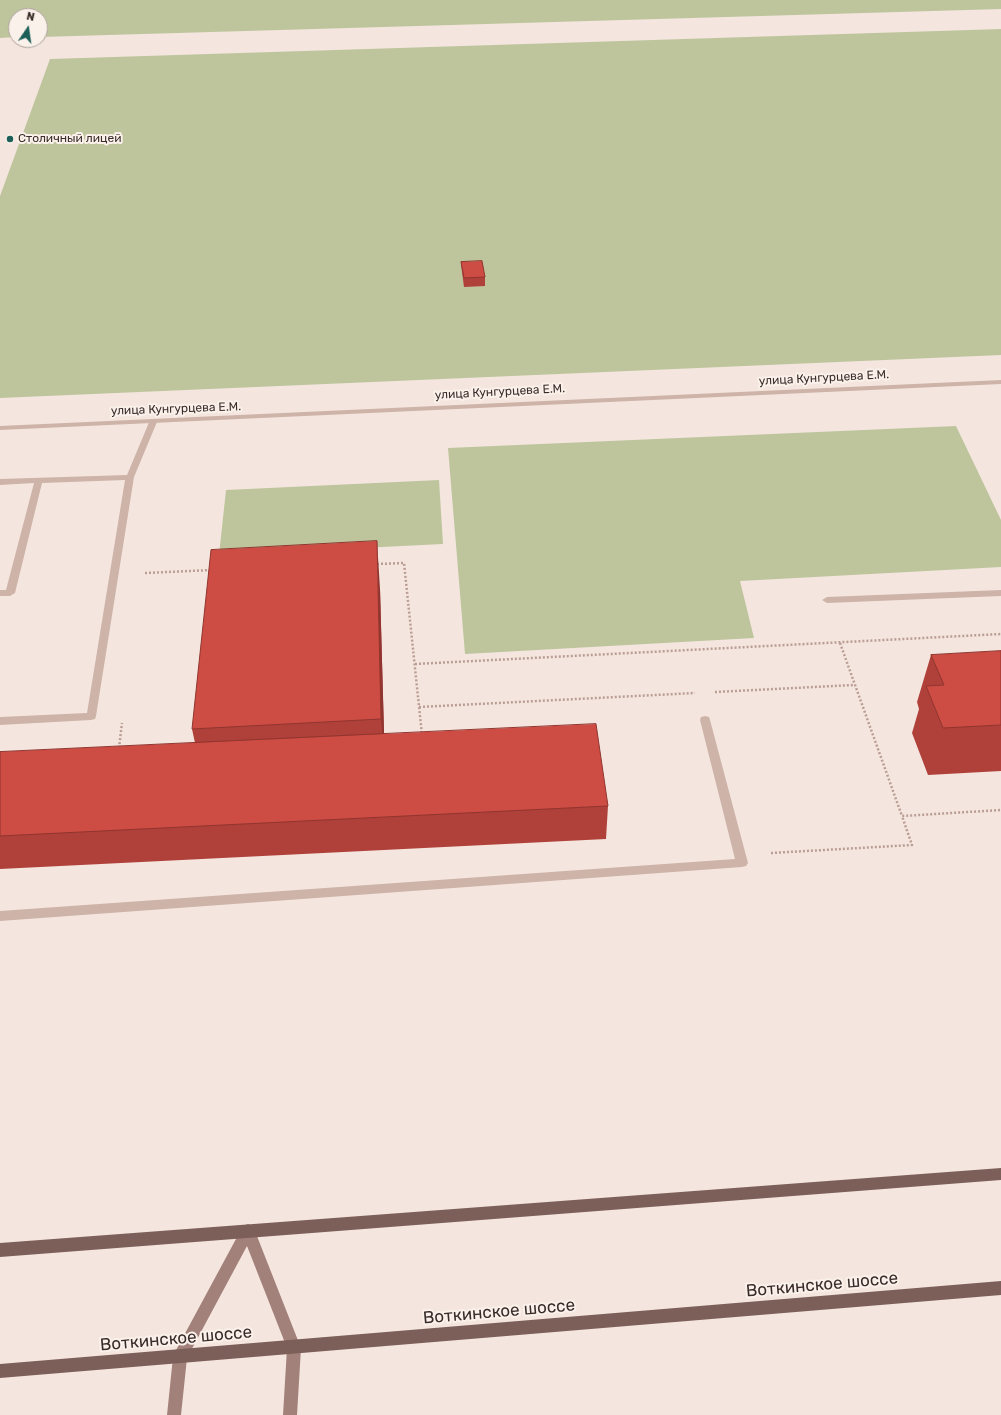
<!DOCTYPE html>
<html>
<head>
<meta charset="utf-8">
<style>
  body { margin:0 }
  #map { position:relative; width:1001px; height:1415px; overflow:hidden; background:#f4e6de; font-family:Rubik,sans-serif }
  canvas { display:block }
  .north { position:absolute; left:8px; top:8px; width:40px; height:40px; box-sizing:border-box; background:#fbf1eb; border:1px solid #aea29d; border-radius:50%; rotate:13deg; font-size:11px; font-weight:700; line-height:16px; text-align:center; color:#3a2c29 }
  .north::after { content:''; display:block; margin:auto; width:14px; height:18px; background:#1b5f58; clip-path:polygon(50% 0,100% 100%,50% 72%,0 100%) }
</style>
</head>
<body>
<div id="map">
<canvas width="1001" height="1415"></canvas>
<div class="north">N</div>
</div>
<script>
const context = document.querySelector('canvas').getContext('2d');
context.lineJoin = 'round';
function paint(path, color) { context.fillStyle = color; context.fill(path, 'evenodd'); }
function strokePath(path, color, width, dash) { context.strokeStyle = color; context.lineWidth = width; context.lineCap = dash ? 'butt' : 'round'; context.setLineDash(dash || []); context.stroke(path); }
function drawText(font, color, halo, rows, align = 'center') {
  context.font = font + ' Rubik,sans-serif'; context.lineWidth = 4; context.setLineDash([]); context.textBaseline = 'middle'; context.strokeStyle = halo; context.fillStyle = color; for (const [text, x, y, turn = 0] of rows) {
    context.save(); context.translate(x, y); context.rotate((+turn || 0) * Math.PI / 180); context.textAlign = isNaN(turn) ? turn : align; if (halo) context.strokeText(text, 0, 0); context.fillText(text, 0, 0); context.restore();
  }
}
const green = new Path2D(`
  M 0,0 L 1001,0 L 1001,9 L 40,37 L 40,16 L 16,16 L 16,37 L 0,38 Z
  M 1001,29 L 1001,355 L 0,398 L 0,196 L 50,59 Z
  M 956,426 L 1001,520 L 1001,567 L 740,581 L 754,638 L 465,654 L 448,448 Z
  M 439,480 L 443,544 L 219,555 L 226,490 Z`);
const path = new Path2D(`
  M 377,564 L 404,563 L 422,735
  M 145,573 L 212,570
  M 840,643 L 902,816 L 1001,810
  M 415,664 L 1001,634
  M 715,692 L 854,685
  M 419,707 L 695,693
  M 119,748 L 122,723
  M 771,853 L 912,845 L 902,816`);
const lane = new Path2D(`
  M 150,420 L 153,420 L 157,422 L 134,477 L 96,716 L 95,719 L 91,720 L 0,725 L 0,717 L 87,713 L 125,480 L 42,483 L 15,593 L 10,596 L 0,596 L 0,590 L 6,590 L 34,483 L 0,485 L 0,479 L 127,475 Z
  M 1001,590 L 1001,596 L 827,603 L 822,600 L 827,597 Z
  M 705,716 L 709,717 L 710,720 L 748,863 L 746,866 L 742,867 L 0,921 L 0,911 L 735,859 L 700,720 L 701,717 Z`);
const street = new Path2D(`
  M 1001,380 L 1001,384 L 0,430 L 0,426 Z`);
const secondary = new Path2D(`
  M 248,1224 L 253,1226 L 301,1348 L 297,1415 L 283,1415 L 287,1348 L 247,1246 L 187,1358 L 181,1415 L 167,1415 L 173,1357 L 175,1352 L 243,1226 Z`);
const primary = new Path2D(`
  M 1001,1168 L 1001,1180 L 0,1257 L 0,1243 Z
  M 1001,1281 L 1001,1295 L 0,1378 L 0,1364 Z`);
const wall = new Path2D(`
  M 461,262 L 485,277 L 485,286 L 464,287 L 462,272 Z
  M 380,589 L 384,734 L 608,806 L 606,839 L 0,869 L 0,752 L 195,743 L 192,729 Z
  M 1001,651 L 1001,771 L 928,775 L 912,733 L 919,709 L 917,702 L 931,655 Z`);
const shadedWall = new Path2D(`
  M 377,541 L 380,589 L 385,767 L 381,719 Z`);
const building = new Path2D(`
  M 482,261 L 485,277 L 464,278 L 461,262 Z
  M 377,541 L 381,719 L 192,729 L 211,550 Z
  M 1001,651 L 1001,725 L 943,728 L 926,686 L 944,685 L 931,655 Z
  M 596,724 L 608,806 L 0,836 L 0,752 Z`);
const markers = [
  [10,139,4,"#1b5f58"]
];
const farPoinames = [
  ["Столичный лицей",18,139]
];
const farStreetnames = [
  ["улица Кунгурцева Е.М.",824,378,-3],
  ["улица Кунгурцева Е.М.",500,392,-3],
  ["улица Кунгурцева Е.М.",176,409,-2]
];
const nearStreetnames = [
  ["Воткинское шоссе",822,1285,-5],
  ["Воткинское шоссе",499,1312,-5],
  ["Воткинское шоссе",176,1339,-5]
];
paint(green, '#bec59d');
strokePath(path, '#ba9d93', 2.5, [2, 2]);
paint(lane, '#ceb3a9');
paint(street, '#ceb3a9');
paint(secondary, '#a2817a');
paint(primary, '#7d5f59');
paint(wall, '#b0413a');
paint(shadedWall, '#90352f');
paint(building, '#cd4c43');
strokePath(building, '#90352f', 1);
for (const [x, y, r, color] of markers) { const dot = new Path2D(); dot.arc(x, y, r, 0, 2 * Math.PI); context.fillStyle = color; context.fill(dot); strokePath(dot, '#fbf1eb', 1.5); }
drawText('12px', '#3a2c29', '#fbf1eb', farPoinames, 'left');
drawText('12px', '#3a2c29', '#fbf1eb', farStreetnames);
drawText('17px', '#3a2c29', '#fbf1eb', nearStreetnames);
</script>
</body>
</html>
